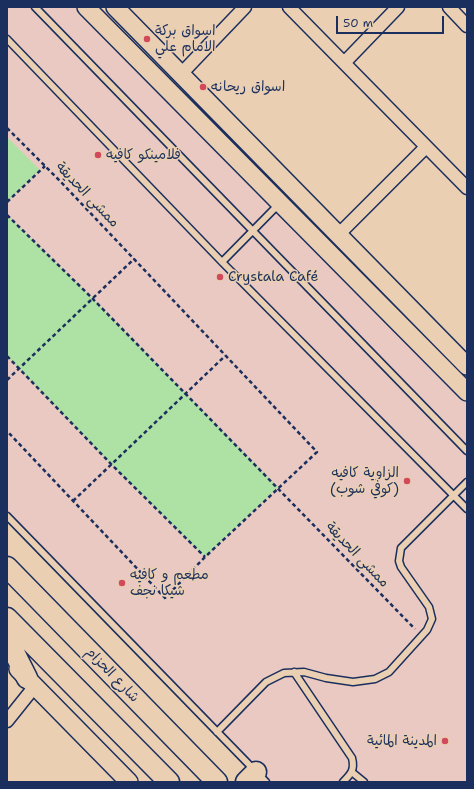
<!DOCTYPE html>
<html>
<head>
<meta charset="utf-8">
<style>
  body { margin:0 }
  #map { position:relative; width:474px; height:789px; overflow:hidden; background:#ebcfb2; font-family:"Shantell Sans",sans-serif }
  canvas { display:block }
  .frame { position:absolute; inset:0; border:8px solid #1b2f5e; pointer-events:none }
  .scale { position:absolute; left:336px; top:16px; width:108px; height:18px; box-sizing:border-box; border:2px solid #1b2f5e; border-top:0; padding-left:5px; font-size:12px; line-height:14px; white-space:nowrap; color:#1b2f5e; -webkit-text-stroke:3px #ebcfb2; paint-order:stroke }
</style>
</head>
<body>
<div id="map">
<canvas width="474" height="789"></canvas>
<div class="frame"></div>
<div class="scale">50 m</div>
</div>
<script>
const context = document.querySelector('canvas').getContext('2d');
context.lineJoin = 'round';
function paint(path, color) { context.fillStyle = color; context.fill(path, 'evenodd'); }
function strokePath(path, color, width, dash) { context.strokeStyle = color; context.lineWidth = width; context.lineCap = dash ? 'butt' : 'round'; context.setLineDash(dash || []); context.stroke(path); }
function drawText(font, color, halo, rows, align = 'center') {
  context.font = font + ' "Shantell Sans","Playpen Sans Arabic",sans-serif'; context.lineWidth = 3; context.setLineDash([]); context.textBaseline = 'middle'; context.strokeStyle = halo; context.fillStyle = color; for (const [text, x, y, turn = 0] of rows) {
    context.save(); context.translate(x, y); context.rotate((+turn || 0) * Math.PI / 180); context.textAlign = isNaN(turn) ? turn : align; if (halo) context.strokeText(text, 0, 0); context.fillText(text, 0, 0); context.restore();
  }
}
const built = new Path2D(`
  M 7,7 L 79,7 L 467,399 L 467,782 L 271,782 L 7,511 Z`);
const green = new Path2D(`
  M 7,137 L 40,170 L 7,202 Z
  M 7,215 L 92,298 L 278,487 L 205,557 L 112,465 L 7,356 Z`);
const path = new Path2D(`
  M 7,128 L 60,181 L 317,452 L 205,557 L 165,598 L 7,431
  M 7,202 L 45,166
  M 7,215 L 92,298 L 415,629
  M 7,356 L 112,465 L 205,557
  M 7,380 L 134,259
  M 73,501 L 225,356`);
const lane = new Path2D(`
  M 35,7 L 467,451
  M 7,39 L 222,262 L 467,509
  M 222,262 L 279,204
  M 7,516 L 266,782
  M 294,672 L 352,758 C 355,770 351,774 343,782
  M 217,732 L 266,682 L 284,673 L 304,672 L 326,678 L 353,682 L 375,679 L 389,672 L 427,630 L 432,619 L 429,607 L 401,567 L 399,561 L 401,548 L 467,482
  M 353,773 L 364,782`);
const street = new Path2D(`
  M 289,7 L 467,188
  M 449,7 L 467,26
  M 344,63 L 398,7
  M 181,74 L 245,7
  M 338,235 L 426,147
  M 7,721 L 35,686`);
const secondary = new Path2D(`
  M 86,7 L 467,392
  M 115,7 L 467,366
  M 18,669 L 129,782`);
const primary = new Path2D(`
  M 7,567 L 217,782
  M 7,618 L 169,782
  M 7,638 L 27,678
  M 246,782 L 256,772`);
const markers = [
  [147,39,4,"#d1495b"],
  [203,87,4,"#d1495b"],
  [98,155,4,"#d1495b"],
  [220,277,4,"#d1495b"],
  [407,481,4,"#d1495b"],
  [122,583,4,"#d1495b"],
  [445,741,4,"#d1495b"]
];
const poiNames = [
  ["اسواق بركة",155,31],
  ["الامام علي",155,47],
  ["اسواق ريحانه",211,87],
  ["فلامينكو كافيه",106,155],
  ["Crystala Café",228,277],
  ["الزاوية كافيه",399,473,"right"],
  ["(كوفي شوب)",399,489,"right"],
  ["مطعم و كافيه",130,575],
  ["شيكا نجف",130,591],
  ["المدينة المائية",437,741,"right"]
];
const streetNames = [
  ["ممشى الحديقة",87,195,46],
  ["ممشى الحديقة",357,555,46],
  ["شارع الحزام",112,675,46]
];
paint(built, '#e9c9c1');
paint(green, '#ade2a4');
strokePath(lane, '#1b2f5e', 9);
strokePath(street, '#1b2f5e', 15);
strokePath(secondary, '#1b2f5e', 20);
strokePath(primary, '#1b2f5e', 23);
strokePath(path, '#1b2f5e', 2.5, [4, 3]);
strokePath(lane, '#ebcfb2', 6);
strokePath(street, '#ebcfb2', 12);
strokePath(secondary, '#ebcfb2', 17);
strokePath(primary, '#ebcfb2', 20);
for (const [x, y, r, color] of markers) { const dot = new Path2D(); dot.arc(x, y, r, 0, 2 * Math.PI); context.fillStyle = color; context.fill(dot); strokePath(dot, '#ebcfb2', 1.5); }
drawText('14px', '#1b2f5e', '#ebcfb2', poiNames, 'left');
drawText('14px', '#1b2f5e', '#ebcfb2', streetNames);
</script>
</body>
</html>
